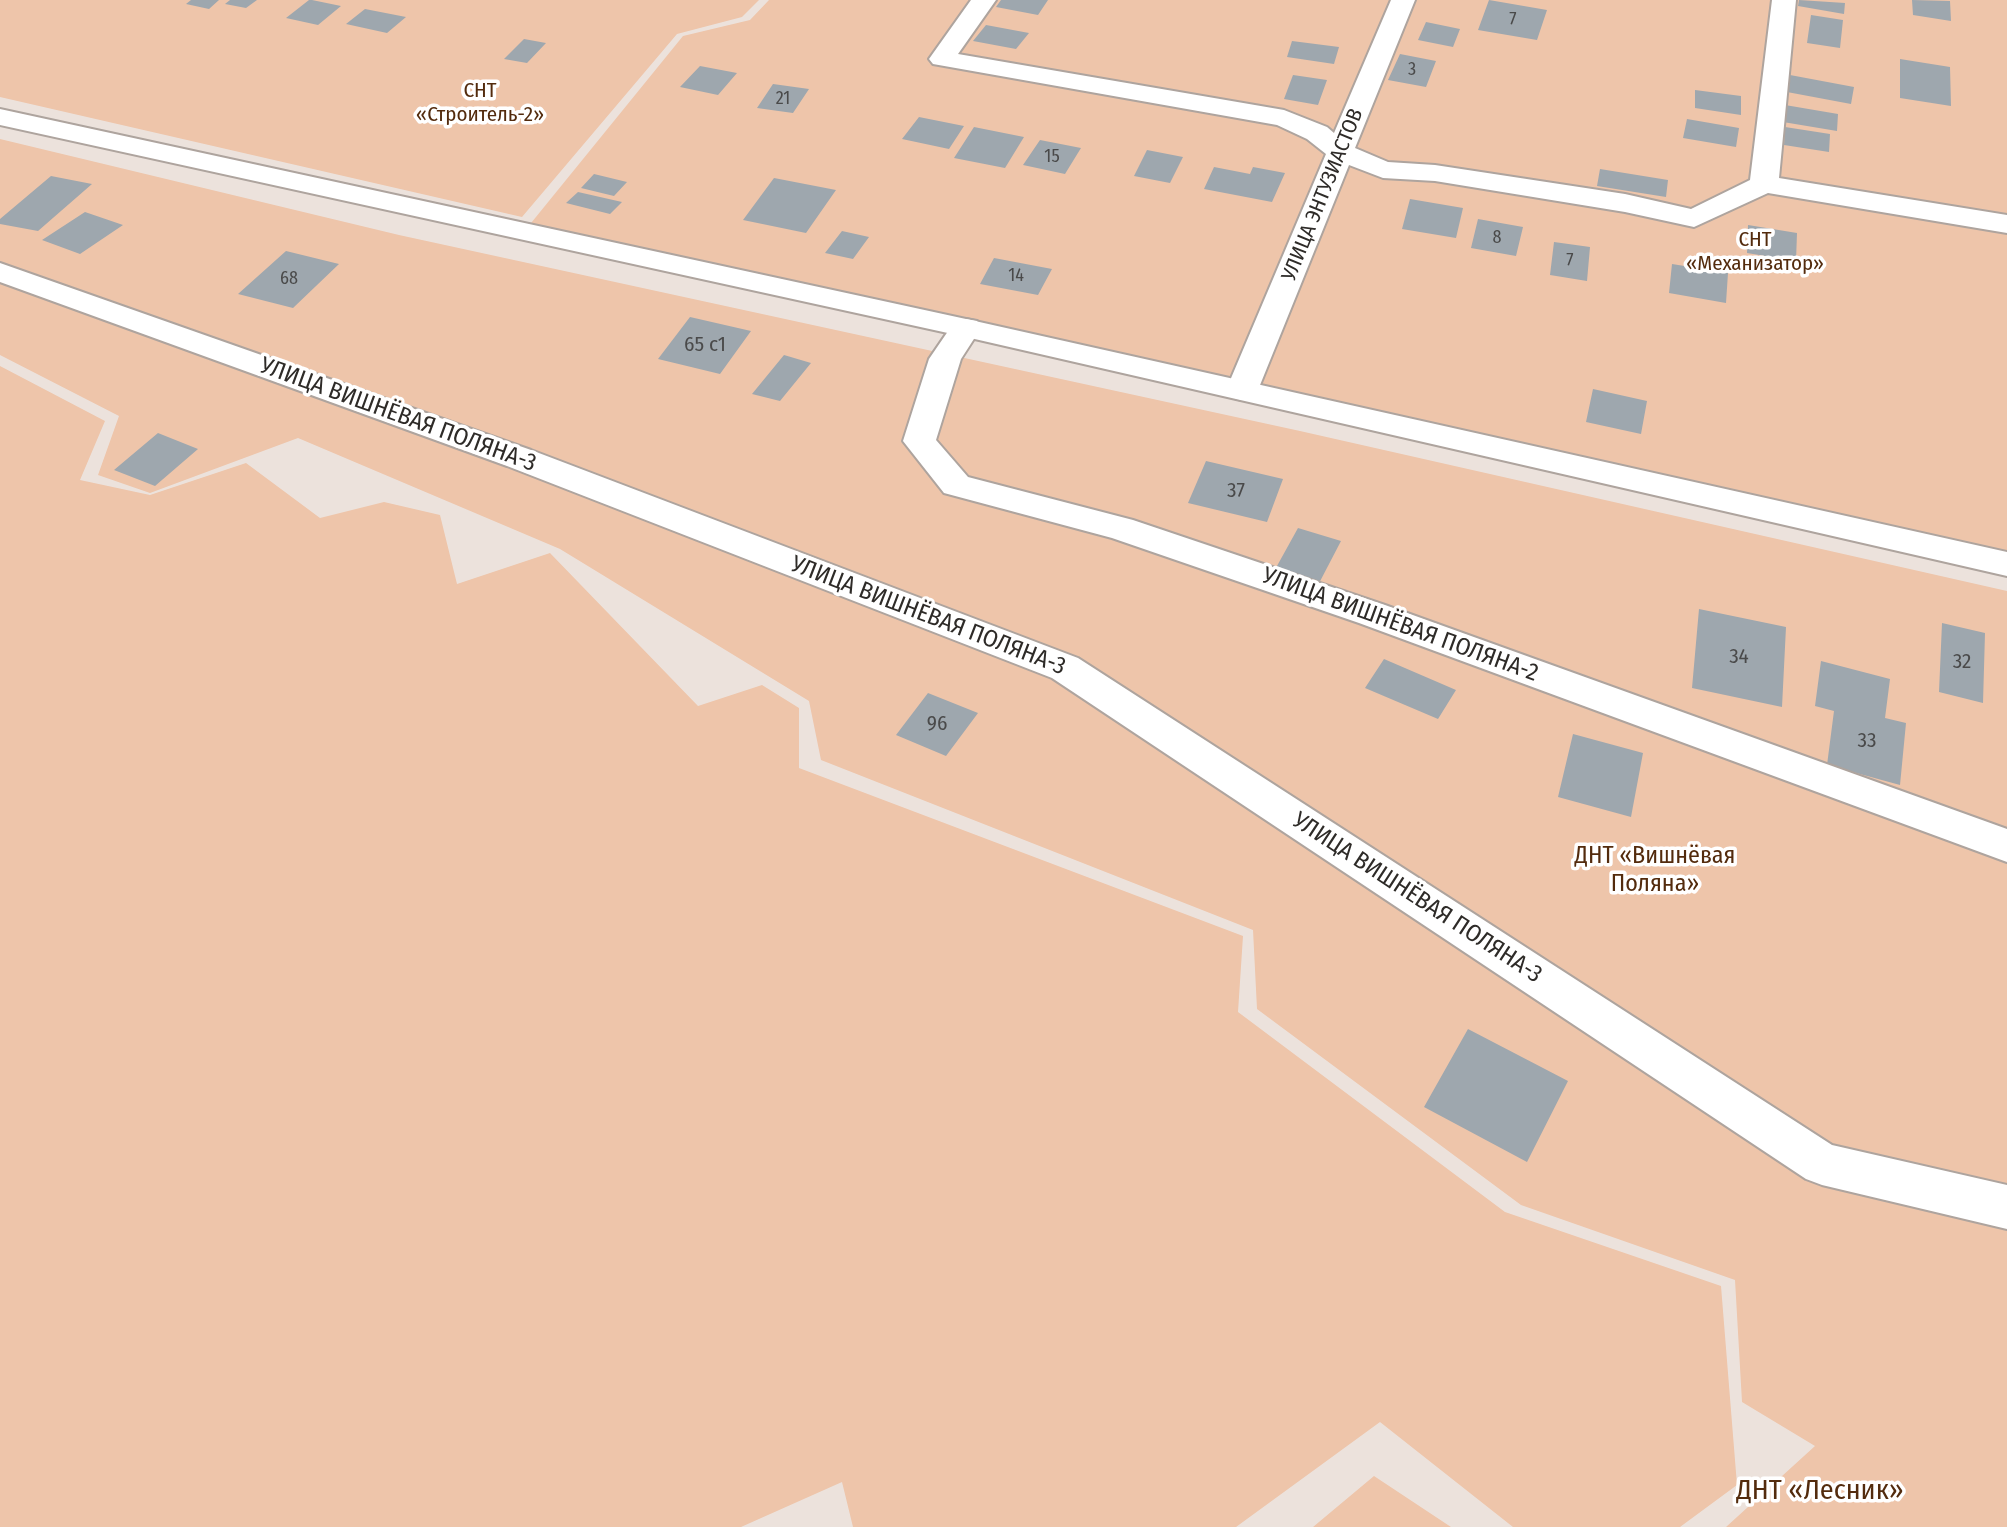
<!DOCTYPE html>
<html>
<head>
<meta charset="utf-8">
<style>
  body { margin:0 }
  canvas { display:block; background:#ece2dc }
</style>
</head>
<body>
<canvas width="2007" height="1527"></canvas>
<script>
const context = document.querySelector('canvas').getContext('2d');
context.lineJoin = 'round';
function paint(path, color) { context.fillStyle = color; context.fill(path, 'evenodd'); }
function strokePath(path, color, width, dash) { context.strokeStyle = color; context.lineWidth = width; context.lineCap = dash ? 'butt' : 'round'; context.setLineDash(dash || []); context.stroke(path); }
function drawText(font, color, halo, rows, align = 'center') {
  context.font = font + ' "Fira Sans Condensed",sans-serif'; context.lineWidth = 7; context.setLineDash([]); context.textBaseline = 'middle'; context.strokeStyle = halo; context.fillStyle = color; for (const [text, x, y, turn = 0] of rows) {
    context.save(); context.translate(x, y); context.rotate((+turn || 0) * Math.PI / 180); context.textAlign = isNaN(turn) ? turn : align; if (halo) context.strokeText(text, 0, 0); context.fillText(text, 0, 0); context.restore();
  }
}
const green = new Path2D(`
  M 0,0 L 759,0 L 742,17 L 677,34 L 522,217 L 0,97 Z
  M 769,0 L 2007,0 L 2007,567 L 527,228 L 683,36 L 750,20 Z
  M 0,139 L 399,235 L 1300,431 L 2007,591 L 2007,1527 L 1726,1527 L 1815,1446 L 1742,1402 L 1735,1280 L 1521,1205 L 1257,1009 L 1253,930 L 821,760 L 809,701 L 560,549 L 298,438 L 150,493 L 98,475 L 119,416 L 0,355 Z
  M 0,366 L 105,421 L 80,480 L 150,495 L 246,463 L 320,518 L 384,502 L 440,515 L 457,584 L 550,553 L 698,706 L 762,685 L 799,708 L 799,768 L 1243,936 L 1238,1012 L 1505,1212 L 1721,1286 L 1737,1485 L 1680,1527 L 1513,1527 L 1380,1422 L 1236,1527 L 853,1527 L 842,1482 L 741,1527 L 0,1527 Z
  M 1374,1476 L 1451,1527 L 1313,1527 Z`);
const building = new Path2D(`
  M 191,0 L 219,0 L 209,9 L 186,4 Z
  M 230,0 L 257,0 L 246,8 L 225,4 Z
  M 309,0 L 312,0 L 341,6 L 318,25 L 286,18 Z
  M 1001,0 L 1048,0 L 1038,15 L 996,7 Z
  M 1489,0 L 1547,10 L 1537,40 L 1478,30 Z
  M 1799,0 L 1845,3 L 1844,14 L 1798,6 Z
  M 1912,0 L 1950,1 L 1951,21 L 1913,15 Z
  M 365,9 L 406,17 L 387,33 L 346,24 Z
  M 1811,15 L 1843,20 L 1840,48 L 1807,43 Z
  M 1426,22 L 1460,29 L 1453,47 L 1418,40 Z
  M 986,25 L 1029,33 L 1016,49 L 973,41 Z
  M 524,39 L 546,43 L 527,63 L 504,59 Z
  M 1292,41 L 1339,47 L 1334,64 L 1287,57 Z
  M 1400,54 L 1436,61 L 1426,87 L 1388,80 Z
  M 1900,59 L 1950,67 L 1951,106 L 1900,98 Z
  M 700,66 L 737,73 L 718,95 L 680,87 Z
  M 1293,75 L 1327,80 L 1318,105 L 1284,99 Z
  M 1790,75 L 1854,87 L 1851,104 L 1787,92 Z
  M 773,84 L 809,89 L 793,113 L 757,108 Z
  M 1695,90 L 1741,96 L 1741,115 L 1695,108 Z
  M 1785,105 L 1838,114 L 1837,131 L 1783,122 Z
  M 919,117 L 964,126 L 949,149 L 902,139 Z
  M 1687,119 L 1739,128 L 1736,147 L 1683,138 Z
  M 974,127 L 1024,137 L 1005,168 L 954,158 Z
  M 1785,127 L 1830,134 L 1829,152 L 1784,145 Z
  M 1040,140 L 1081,148 L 1065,174 L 1023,165 Z
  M 1147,150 L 1183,157 L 1170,183 L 1134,176 Z
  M 1214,167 L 1250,174 L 1253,167 L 1285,173 L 1272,202 L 1204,189 Z
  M 1600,169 L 1668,180 L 1666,197 L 1597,186 Z
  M 594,174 L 627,182 L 614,196 L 581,188 Z
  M 51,176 L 92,184 L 38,231 L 0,224 L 0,219 Z
  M 774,178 L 836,190 L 806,233 L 743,220 Z
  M 578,192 L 622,202 L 610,214 L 566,203 Z
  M 1410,199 L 1463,208 L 1456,238 L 1402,229 Z
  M 85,212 L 123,225 L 80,254 L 42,240 Z
  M 1478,219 L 1523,227 L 1516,256 L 1471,248 Z
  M 1748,225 L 1797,233 L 1796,261 L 1747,253 Z
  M 842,231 L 869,237 L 853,259 L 825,253 Z
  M 1554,242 L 1590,247 L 1587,281 L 1550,275 Z
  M 286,251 L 339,264 L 293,308 L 238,294 Z
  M 994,258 L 1052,269 L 1038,295 L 980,284 Z
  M 1672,264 L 1728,273 L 1726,303 L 1669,293 Z
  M 690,317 L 751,331 L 720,374 L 658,359 Z
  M 784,355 L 811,363 L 780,401 L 752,394 Z
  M 1593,389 L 1647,401 L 1641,434 L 1586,422 Z
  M 158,433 L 198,449 L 155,486 L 114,470 Z
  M 1206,461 L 1283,479 L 1267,522 L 1188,503 Z
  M 1298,528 L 1341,541 L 1316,589 L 1272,575 Z
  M 1699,609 L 1786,627 L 1782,707 L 1692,688 Z
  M 1942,623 L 1985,633 L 1983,703 L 1939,692 Z
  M 1384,659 L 1456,690 L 1438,719 L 1365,688 Z
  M 1821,661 L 1890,679 L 1885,718 L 1906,723 L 1900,785 L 1827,765 L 1834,711 L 1815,706 Z
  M 928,693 L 978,713 L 946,756 L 896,735 Z
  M 1573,734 L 1643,753 L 1631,817 L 1558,797 Z
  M 1468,1029 L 1568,1081 L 1527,1162 L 1424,1107 Z`);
const minor = new Path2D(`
  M 971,0 L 996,0 L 958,54 L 1284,110 L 1327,127 L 1334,133 L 1391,0 L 1415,0 L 1355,148 L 1388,162 L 1435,165 L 1625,194 L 1691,209 L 1750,180 L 1772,0 L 1796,0 L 1779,178 L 2007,215 L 2007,233 L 1768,193 L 1694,227 L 1625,212 L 1435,181 L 1383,178 L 1349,165 L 1258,390 L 1253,397 L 1242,400 L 1231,397 L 1226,390 L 1326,154 L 1307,139 L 1277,125 L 933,64 L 929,59 Z
  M 0,263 L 531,450 L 1078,658 L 1832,1145 L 2007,1185 L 2007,1229 L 1822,1185 L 1806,1179 L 1052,678 L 507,466 L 0,282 Z
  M 966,319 L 977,321 L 981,328 L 961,359 L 936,440 L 968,477 L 1133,520 L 1385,605 L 2007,829 L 2007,862 L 1359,623 L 1112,538 L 944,493 L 903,441 L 929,359 L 955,321 Z`);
const secondary = new Path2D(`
  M 0,109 L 966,319 L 2007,552 L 2007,576 L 966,337 L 0,125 Z`);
const farNumbernames = [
  ["7",1513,20],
  ["3",1412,70],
  ["21",783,99],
  ["15",1052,157],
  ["8",1497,238],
  ["7",1570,261],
  ["14",1016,276],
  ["68",289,279]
];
const farParknames = [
  ["СНТ",480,91],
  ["«Строитель-2»",480,115],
  ["СНТ",1755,240],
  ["«Механизатор»",1755,264]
];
const farStreetnames = [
  ["УЛИЦА ЭНТУЗИАСТОВ",1323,195,-68]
];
const numberNames = [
  ["65 с1",705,345],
  ["37",1236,491],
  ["34",1739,657],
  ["32",1962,662],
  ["96",937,724],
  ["33",1867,741]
];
const streetNames = [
  ["УЛИЦА ВИШНЁВАЯ ПОЛЯНА-3",398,415,20],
  ["УЛИЦА ВИШНЁВАЯ ПОЛЯНА-3",928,616,21],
  ["УЛИЦА ВИШНЁВАЯ ПОЛЯНА-2",1400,625,20],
  ["УЛИЦА ВИШНЁВАЯ ПОЛЯНА-3",1417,898,33]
];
const parkNames = [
  ["ДНТ «Вишнёвая",1655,856],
  ["Поляна»",1655,884]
];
const nearParknames = [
  ["ДНТ «Лесник»",1820,1491]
];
paint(green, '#eec5aa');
paint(building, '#9ea7ae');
strokePath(minor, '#aea49e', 4);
strokePath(secondary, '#aea49e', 4);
paint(minor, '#fff');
paint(secondary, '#fff');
drawText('18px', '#4a4a4a', null, farNumbernames);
drawText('21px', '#532b0d', '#fff', farParknames);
drawText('21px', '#2e2b28', '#fff', farStreetnames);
drawText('21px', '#4a4a4a', null, numberNames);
drawText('24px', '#2e2b28', '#fff', streetNames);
drawText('24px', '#532b0d', '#fff', parkNames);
drawText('28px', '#532b0d', '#fff', nearParknames);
</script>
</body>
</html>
